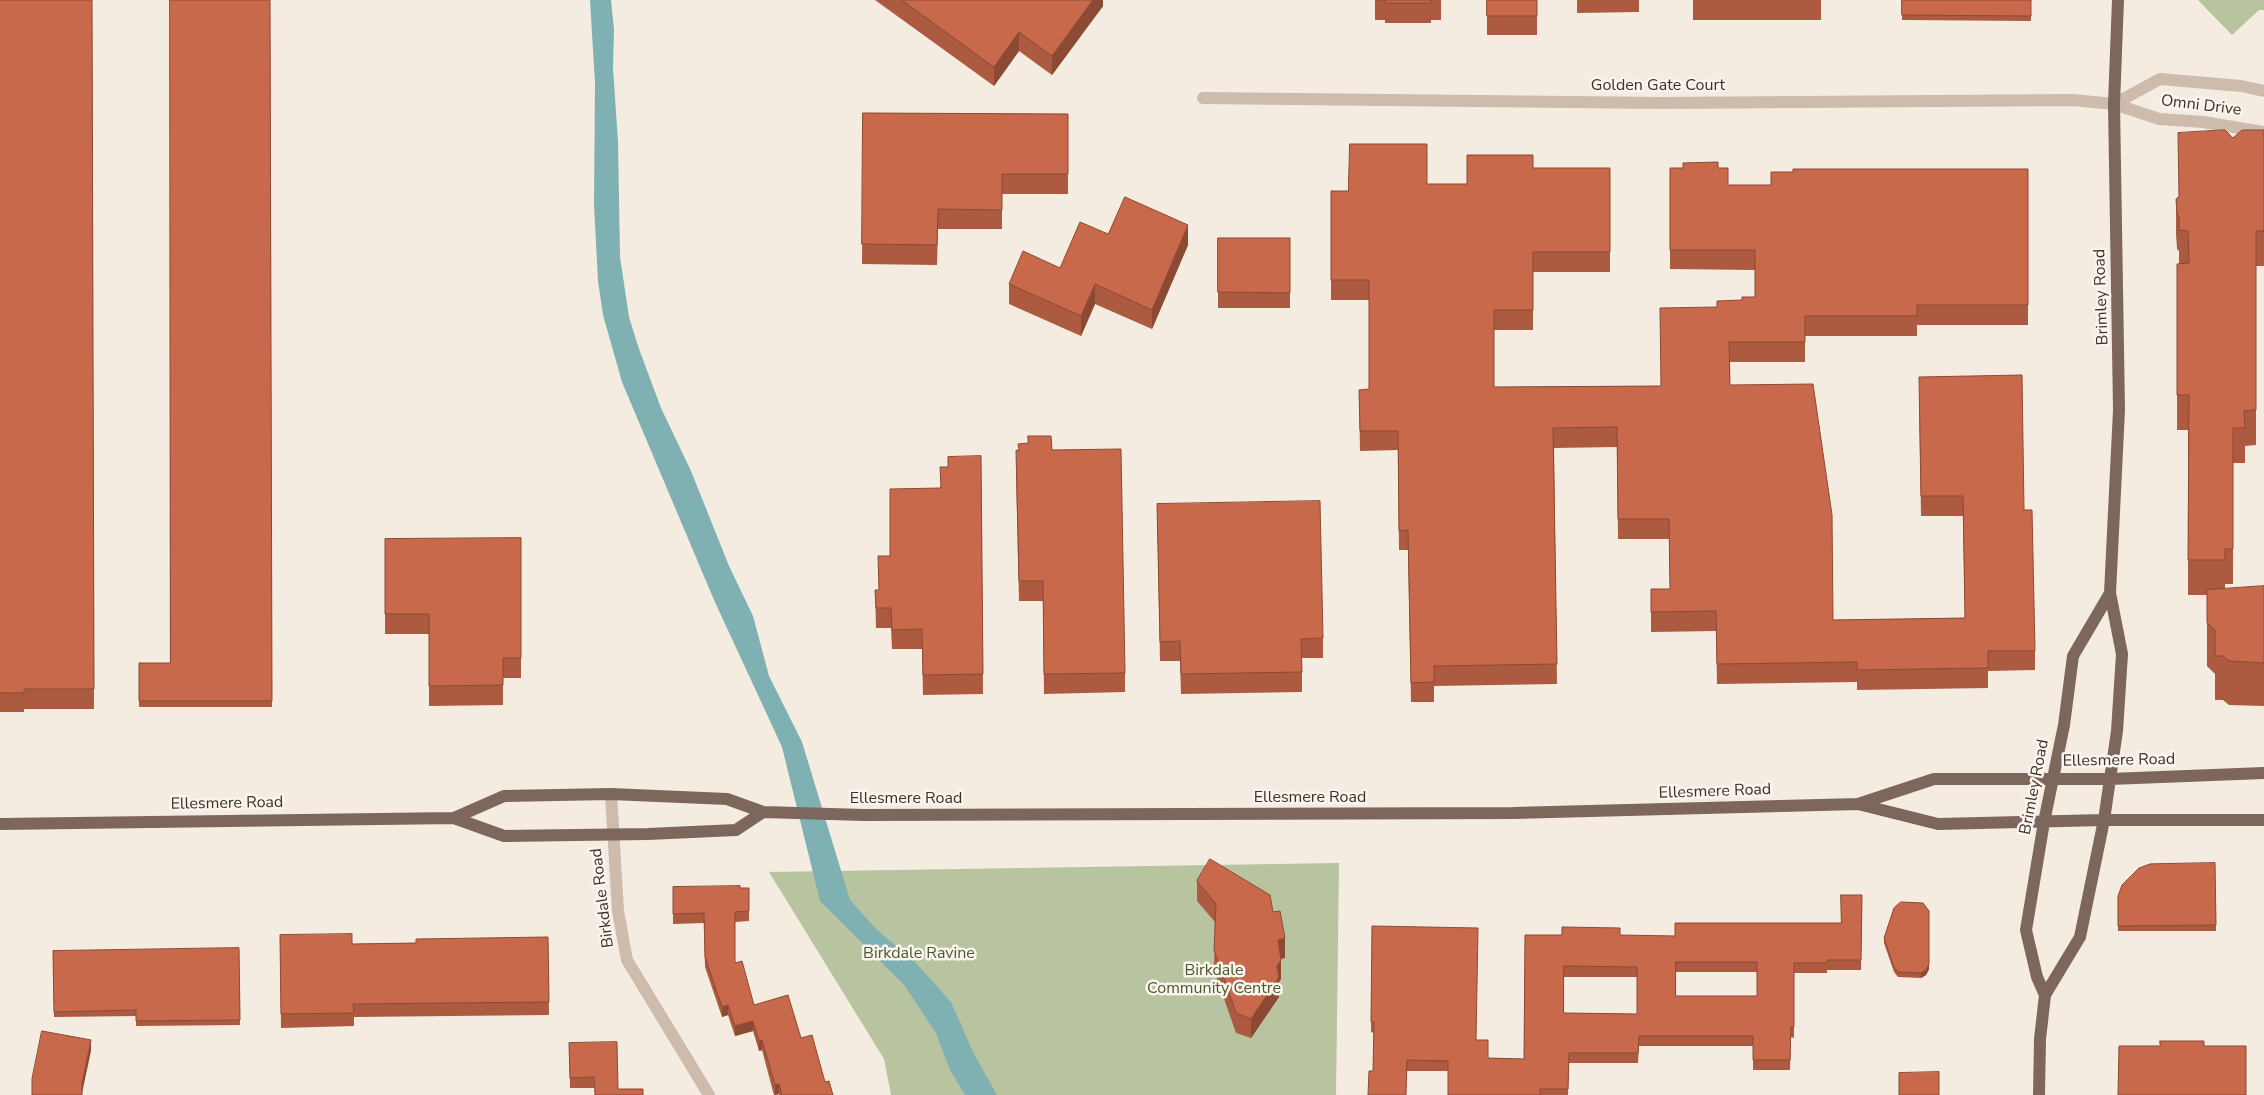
<!DOCTYPE html>
<html>
<head>
<meta charset="utf-8">
<style>
  body { margin:0 }
  canvas { display:block; background:#f4ebe1 }
</style>
</head>
<body>
<canvas width="2264" height="1095"></canvas>
<script>
const context = document.querySelector('canvas').getContext('2d');
context.lineJoin = 'round';
function paint(path, color) { context.fillStyle = color; context.fill(path, 'evenodd'); }
function strokePath(path, color, width, dash) { context.strokeStyle = color; context.lineWidth = width; context.lineCap = dash ? 'butt' : 'round'; context.setLineDash(dash || []); context.stroke(path); }
function drawText(font, color, halo, rows, align = 'center') {
  context.font = font + ' "Nunito Sans",sans-serif'; context.lineWidth = 5; context.setLineDash([]); context.textBaseline = 'middle'; context.strokeStyle = halo; context.fillStyle = color; for (const [text, x, y, turn = 0] of rows) {
    context.save(); context.translate(x, y); context.rotate((+turn || 0) * Math.PI / 180); context.textAlign = isNaN(turn) ? turn : align; if (halo) context.strokeText(text, 0, 0); context.fillText(text, 0, 0); context.restore();
  }
}
const green = new Path2D(`
  M 2198,0 L 2264,0 L 2264,10 L 2259,10 L 2232,35 Z
  M 1339,863 L 1336,1095 L 891,1095 L 884,1059 L 769,872 Z`);
const water = new Path2D(`
  M 590,0 L 611,0 L 614,30 L 613,68 L 618,142 L 620,257 L 629,317 L 639,349 L 661,408 L 691,471 L 729,566 L 753,616 L 769,676 L 802,742 L 850,900 L 876,929 L 913,960 L 951,1002 L 973,1052 L 997,1095 L 965,1095 L 950,1070 L 936,1033 L 905,986 L 820,901 L 782,747 L 714,600 L 622,382 L 603,315 L 598,281 L 594,205 L 595,83 Z`);
const minor = new Path2D(`
  M 1203,98 L 1661,103 L 2073,100 L 2114,104 L 2159,119 L 2203,122 L 2264,132
  M 2114,104 L 2160,79 L 2241,86 L 2264,91
  M 611,794 L 618,911 L 627,960 L 709,1095`);
const major = new Path2D(`
  M 1858,804 L 1934,779 L 2110,779 L 2264,773
  M 454,818 L 504,796 L 611,794 L 727,799 L 763,812 L 864,815 L 1513,813 L 1858,804 L 1938,824 L 2104,820 L 2264,820
  M 0,824 L 454,818 L 504,836 L 648,834 L 736,830 L 763,812
  M 2045,995 L 2037,977 L 2026,930 L 2044,822 L 2064,725 L 2073,656 L 2110,593
  M 2039,1095 L 2040,1039 L 2045,995 L 2080,937 L 2104,820 L 2117,731 L 2122,654 L 2110,593 L 2119,410 L 2114,104 L 2118,0`);
const wall = new Path2D(`
  M 0,0 L 92,0 L 94,709 L 24,709 L 24,712 L 0,712 Z
  M 270,0 L 272,707 L 139,707 L 139,663 L 170,663 Z
  M 875,0 L 1103,0 L 1103,6 L 1052,75 L 1019,51 L 994,86 Z
  M 1375,0 L 1441,0 L 1441,20 L 1431,20 L 1431,23 L 1385,23 L 1385,20 L 1375,20 Z
  M 1487,0 L 1537,0 L 1537,35 L 1487,35 Z
  M 1577,0 L 1639,0 L 1639,12 L 1577,13 Z
  M 1693,0 L 1821,0 L 1821,20 L 1693,20 Z
  M 1902,0 L 2031,0 L 2031,21 L 1902,20 Z
  M 863,113 L 1068,114 L 1068,194 L 1002,194 L 1002,229 L 938,229 L 937,265 L 862,264 Z
  M 2264,130 L 2264,266 L 2256,266 L 2256,445 L 2245,446 L 2245,463 L 2233,463 L 2233,584 L 2225,584 L 2225,589 L 2264,586 L 2264,706 L 2229,705 L 2223,700 L 2215,700 L 2215,674 L 2207,666 L 2207,595 L 2188,595 L 2188,430 L 2177,430 L 2177,264 L 2179,264 L 2179,251 L 2177,249 L 2176,234 L 2176,199 L 2233,138 Z
  M 1533,168 L 1610,168 L 1610,272 L 1533,272 L 1533,330 L 1494,330 L 1494,387 L 1661,386 L 1717,307 L 1755,297 L 1755,270 L 1670,269 L 1670,168 L 1718,168 L 1728,185 L 1771,185 L 2028,169 L 2028,325 L 1917,325 L 1917,336 L 1805,336 L 1805,362 L 1730,362 L 1730,385 L 1833,620 L 1965,618 L 1963,516 L 1921,516 L 1919,397 L 2024,510 L 2035,651 L 2035,670 L 1988,671 L 1988,688 L 1857,690 L 1857,682 L 1717,684 L 1716,631 L 1651,632 L 1651,589 L 1670,589 L 1669,539 L 1618,539 L 1617,447 L 1554,448 L 1557,684 L 1434,686 L 1434,702 L 1411,702 L 1408,550 L 1399,550 L 1398,450 L 1360,451 L 1359,390 L 1369,389 L 1369,300 L 1331,300 L 1331,191 L 1348,191 L 1427,184 L 1467,184 Z
  M 1108,234 L 1188,245 L 1152,329 L 1095,304 L 1081,336 L 1009,304 L 1009,284 L 1060,268 Z
  M 1218,238 L 1290,238 L 1290,308 L 1218,308 Z
  M 1052,450 L 1125,673 L 1125,692 L 1044,694 L 1043,601 L 1019,601 L 1016,470 Z
  M 981,456 L 983,694 L 923,695 L 922,649 L 892,649 L 891,628 L 876,628 L 875,590 L 879,590 L 940,488 L 948,467 Z
  M 1157,504 L 1323,638 L 1323,658 L 1302,658 L 1302,692 L 1181,694 L 1180,661 L 1160,661 Z
  M 521,538 L 521,678 L 503,678 L 503,705 L 429,706 L 429,634 L 385,634 L 385,539 Z
  M 2215,863 L 2216,931 L 2118,931 L 2118,896 Z
  M 1197,881 L 1273,912 L 1285,958 L 1281,959 L 1281,979 L 1279,982 L 1279,997 L 1251,1038 L 1236,1033 L 1214,970 L 1215,922 L 1197,901 Z
  M 673,887 L 749,888 L 749,921 L 735,922 L 735,963 L 754,1005 L 801,1038 L 833,1095 L 779,1095 L 779,1094 L 774,1095 L 762,1050 L 759,1051 L 753,1031 L 735,1036 L 728,1015 L 722,1017 L 705,967 L 704,923 L 673,924 Z
  M 1862,895 L 1861,970 L 1827,970 L 1827,973 L 1794,973 L 1794,1038 L 1791,1037 L 1790,1070 L 1753,1070 L 1753,1046 L 1639,1046 L 1638,1063 L 1569,1063 L 1568,1095 L 1448,1095 L 1448,1071 L 1373,1071 L 1374,1033 L 1371,1032 L 1372,926 L 1476,1040 L 1488,1058 L 1524,1059 L 1525,935 L 1675,936 L 1841,923 ZM 1676,972 L 1757,972 L 1757,996 L 1676,996 ZM 1564,977 L 1637,977 L 1637,1014 L 1564,1013 Z
  M 280,935 L 352,944 L 416,943 L 548,937 L 549,1015 L 354,1017 L 354,1026 L 281,1028 Z
  M 1884,938 L 1929,969 L 1926,975 L 1921,978 L 1898,977 L 1894,972 L 1884,943 Z
  M 239,948 L 240,1025 L 136,1026 L 136,1016 L 54,1017 L 53,951 Z
  M 569,1043 L 618,1089 L 643,1095 L 594,1088 L 570,1088 Z`);
const shadedWall = new Path2D(`
  M 1093,0 L 1103,0 L 1103,6 L 1052,75 L 1052,56 Z
  M 1019,32 L 1019,51 L 994,86 L 994,67 Z
  M 1188,225 L 1188,245 L 1152,329 L 1152,310 Z
  M 1095,284 L 1095,304 L 1081,336 L 1081,316 Z
  M 1929,911 L 1929,969 L 1926,975 L 1921,978 L 1921,973 Z
  M 1285,938 L 1285,958 L 1278,959 L 1278,940 Z
  M 1281,960 L 1281,979 L 1279,982 L 1279,997 L 1251,1038 L 1251,1019 L 1277,966 Z
  M 728,1005 L 728,1015 L 722,1017 L 722,1007 Z
  M 753,1021 L 753,1031 L 735,1036 L 735,1026 Z
  M 91,1040 L 91,1051 L 82,1093 L 82,1083 Z
  M 762,1040 L 762,1050 L 759,1051 L 759,1041 Z
  M 779,1084 L 779,1094 L 775,1095 L 775,1085 Z`);
const building = new Path2D(`
  M 0,0 L 92,0 L 94,689 L 24,689 L 24,693 L 0,693 Z
  M 170,0 L 270,0 L 272,701 L 139,701 L 139,663 L 170,663 Z
  M 902,0 L 1093,0 L 1052,56 L 1019,32 L 994,67 Z
  M 1380,0 L 1431,0 L 1431,3 L 1385,3 L 1385,0 Z
  M 1487,0 L 1537,0 L 1537,16 L 1487,16 Z
  M 1902,0 L 2031,0 L 2031,16 L 1902,15 Z
  M 863,113 L 1068,114 L 1068,174 L 1002,174 L 1002,210 L 938,209 L 937,245 L 862,244 Z
  M 2225,130 L 2233,138 L 2242,130 L 2264,130 L 2264,231 L 2256,231 L 2256,410 L 2244,411 L 2245,428 L 2233,428 L 2233,549 L 2225,549 L 2225,560 L 2188,560 L 2189,395 L 2177,395 L 2177,264 L 2189,263 L 2188,231 L 2179,230 L 2179,216 L 2177,214 L 2176,199 L 2179,197 L 2178,133 Z
  M 1350,144 L 1427,144 L 1427,184 L 1467,184 L 1467,155 L 1533,155 L 1533,168 L 1610,168 L 1610,252 L 1533,252 L 1533,310 L 1494,310 L 1494,387 L 1661,386 L 1660,308 L 1717,307 L 1717,301 L 1742,300 L 1742,297 L 1755,297 L 1755,250 L 1670,250 L 1670,168 L 1683,168 L 1683,163 L 1718,162 L 1718,168 L 1728,168 L 1728,185 L 1771,185 L 1771,172 L 1793,172 L 1793,169 L 2028,169 L 2028,305 L 1917,305 L 1917,316 L 1805,316 L 1805,342 L 1729,342 L 1730,385 L 1813,384 L 1832,515 L 1833,620 L 1965,618 L 1963,496 L 1921,496 L 1919,377 L 2022,375 L 2024,510 L 2032,510 L 2035,651 L 1988,651 L 1988,668 L 1857,670 L 1857,662 L 1717,664 L 1716,611 L 1651,612 L 1651,589 L 1670,589 L 1669,519 L 1618,519 L 1617,427 L 1553,428 L 1557,664 L 1434,666 L 1434,682 L 1411,683 L 1408,530 L 1399,531 L 1398,431 L 1360,431 L 1359,390 L 1369,389 L 1369,280 L 1331,280 L 1331,191 L 1348,191 Z
  M 1125,197 L 1188,225 L 1152,310 L 1095,284 L 1081,316 L 1009,284 L 1023,251 L 1060,268 L 1080,222 L 1108,234 Z
  M 1218,238 L 1290,238 L 1290,293 L 1218,292 Z
  M 1028,436 L 1051,436 L 1052,450 L 1121,449 L 1125,673 L 1044,674 L 1043,581 L 1019,581 L 1016,450 L 1019,451 L 1018,444 L 1028,443 Z
  M 981,456 L 983,674 L 923,675 L 922,629 L 892,630 L 891,608 L 876,608 L 875,590 L 879,590 L 878,556 L 890,556 L 890,489 L 941,488 L 940,467 L 948,467 L 948,457 Z
  M 1320,501 L 1323,638 L 1301,639 L 1302,672 L 1181,674 L 1180,641 L 1160,642 L 1157,504 Z
  M 521,538 L 521,658 L 503,658 L 503,685 L 429,686 L 429,614 L 385,614 L 385,539 Z
  M 2264,586 L 2264,663 L 2229,661 L 2223,656 L 2215,656 L 2215,630 L 2207,623 L 2207,590 Z
  M 1210,859 L 1270,895 L 1273,912 L 1280,911 L 1285,938 L 1278,940 L 1281,960 L 1277,966 L 1279,977 L 1251,1019 L 1236,1013 L 1214,950 L 1216,904 L 1197,881 Z
  M 2215,863 L 2216,925 L 2118,926 L 2118,896 L 2122,885 L 2139,868 L 2150,864 Z
  M 740,886 L 740,888 L 749,888 L 749,911 L 735,912 L 735,963 L 742,961 L 754,1005 L 788,995 L 801,1038 L 812,1035 L 825,1082 L 829,1081 L 833,1095 L 782,1095 L 779,1084 L 775,1085 L 762,1040 L 759,1041 L 753,1021 L 735,1026 L 728,1005 L 722,1007 L 705,957 L 704,913 L 673,914 L 673,887 Z
  M 1841,895 L 1862,895 L 1861,960 L 1827,960 L 1827,963 L 1794,963 L 1794,1027 L 1791,1027 L 1790,1060 L 1753,1060 L 1753,1036 L 1639,1036 L 1638,1053 L 1569,1053 L 1568,1089 L 1540,1089 L 1540,1095 L 1448,1095 L 1448,1061 L 1407,1060 L 1406,1095 L 1368,1095 L 1369,1071 L 1373,1071 L 1374,1022 L 1371,1022 L 1372,926 L 1478,928 L 1476,1040 L 1488,1040 L 1488,1058 L 1524,1059 L 1525,935 L 1562,935 L 1562,927 L 1620,928 L 1620,935 L 1675,936 L 1675,923 L 1841,923 ZM 1676,962 L 1757,962 L 1757,996 L 1676,996 ZM 1564,966 L 1637,967 L 1637,1014 L 1564,1013 Z
  M 1901,902 L 1923,903 L 1929,911 L 1929,964 L 1926,970 L 1921,973 L 1898,972 L 1894,967 L 1884,938 L 1894,908 Z
  M 352,934 L 352,944 L 416,943 L 416,939 L 548,937 L 549,1002 L 353,1004 L 354,1013 L 281,1014 L 280,935 Z
  M 239,948 L 240,1020 L 136,1021 L 136,1010 L 54,1012 L 53,951 Z
  M 42,1031 L 91,1040 L 82,1083 L 82,1095 L 32,1095 L 32,1079 Z
  M 2160,1041 L 2204,1041 L 2204,1046 L 2246,1046 L 2246,1095 L 2118,1095 L 2119,1046 L 2160,1046 Z
  M 617,1042 L 618,1089 L 643,1089 L 643,1095 L 595,1095 L 594,1077 L 570,1078 L 569,1043 Z
  M 1939,1072 L 1939,1095 L 1899,1095 L 1899,1073 Z`);
const streetNames = [
  ["Golden Gate Court",1658,86],
  ["Omni Drive",2201,106,7],
  ["Brimley Road",2102,297,-92],
  ["Ellesmere Road",2119,761,-1],
  ["Brimley Road",2035,787,-79],
  ["Ellesmere Road",1715,792,-2],
  ["Ellesmere Road",1310,798],
  ["Ellesmere Road",906,799],
  ["Ellesmere Road",227,804,-1],
  ["Birkdale Road",603,898,-97]
];
const parkNames = [
  ["Birkdale Ravine",919,954],
  ["Birkdale",1214,971],
  ["Community Centre",1214,989]
];
paint(green, '#b8c4a0');
paint(water, '#7fb0b2');
strokePath(minor, '#cdbbac', 12);
strokePath(major, '#7d675c', 12);
paint(wall, '#ac5a40');
paint(shadedWall, '#8c4a34');
paint(building, '#c8694b');
strokePath(building, '#8c4a34', 1);
drawText('16px', '#3b302b', '#fbf5ee', streetNames);
drawText('16px', '#4a5a2e', '#fbf5ee', parkNames);
</script>
</body>
</html>
